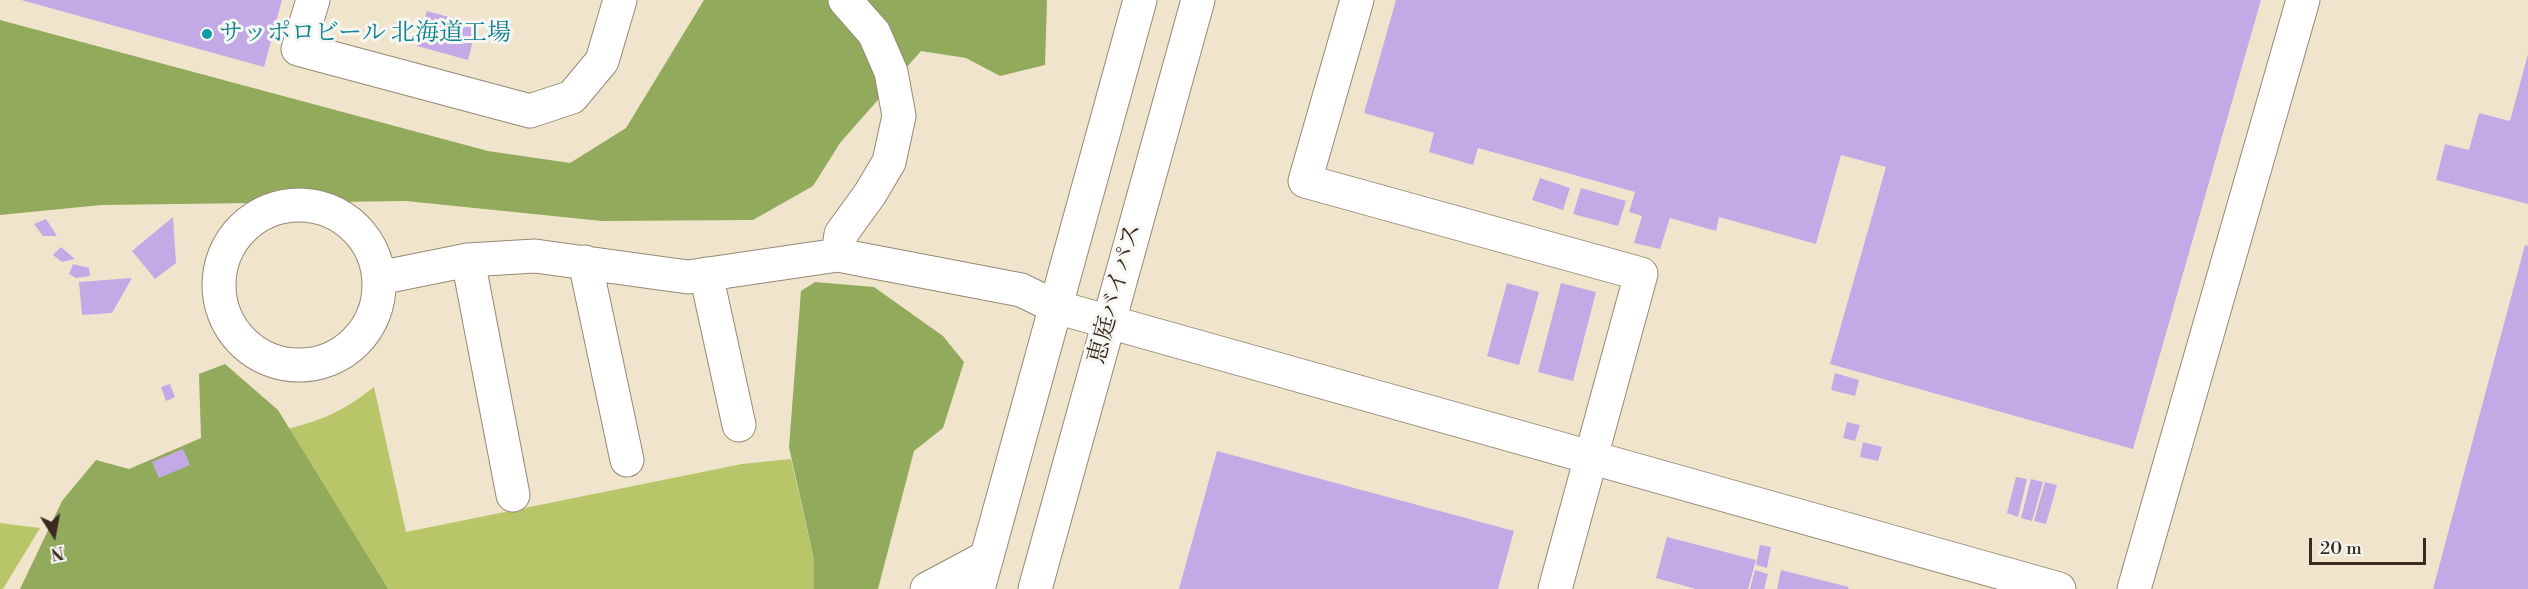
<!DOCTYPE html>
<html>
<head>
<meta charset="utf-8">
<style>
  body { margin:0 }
  #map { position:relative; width:2528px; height:589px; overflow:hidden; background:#f0e5cc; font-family:"Libre Bodoni",serif }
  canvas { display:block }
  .north { position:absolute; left:24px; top:505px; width:60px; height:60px; -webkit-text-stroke:4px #f6f6f2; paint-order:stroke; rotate:169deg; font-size:16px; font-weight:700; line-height:24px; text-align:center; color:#3b2a1e }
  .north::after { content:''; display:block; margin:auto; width:21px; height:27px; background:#3b2a1e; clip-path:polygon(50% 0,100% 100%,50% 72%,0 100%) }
  .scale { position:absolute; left:2309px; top:538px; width:117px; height:27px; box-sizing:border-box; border:3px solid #3b2a1e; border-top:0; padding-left:8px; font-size:18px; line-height:21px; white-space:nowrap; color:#3b2a1e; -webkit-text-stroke:4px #f6f6f2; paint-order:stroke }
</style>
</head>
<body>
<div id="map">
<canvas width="2528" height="589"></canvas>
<div class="north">N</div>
<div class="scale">20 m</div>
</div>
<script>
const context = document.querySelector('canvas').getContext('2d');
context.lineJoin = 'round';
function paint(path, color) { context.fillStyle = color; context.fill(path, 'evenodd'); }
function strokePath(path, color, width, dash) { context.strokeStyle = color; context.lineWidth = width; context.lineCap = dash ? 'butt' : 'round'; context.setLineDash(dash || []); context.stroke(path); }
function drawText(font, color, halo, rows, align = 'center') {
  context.font = font + ' "Libre Bodoni","Noto Serif JP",serif'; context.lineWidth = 6; context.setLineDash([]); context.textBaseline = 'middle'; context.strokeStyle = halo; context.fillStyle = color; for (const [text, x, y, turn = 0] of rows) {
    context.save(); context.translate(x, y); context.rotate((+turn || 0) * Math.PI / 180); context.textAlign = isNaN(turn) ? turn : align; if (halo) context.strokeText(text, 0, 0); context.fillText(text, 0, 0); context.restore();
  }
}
const green = new Path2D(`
  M 374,387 L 406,532 L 742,464 L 791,459 L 814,560 L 814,589 L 369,589 L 273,433 C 316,422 339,415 374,387 Z
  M 0,523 L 40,528 L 3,589 L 0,589 Z`);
const forest = new Path2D(`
  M 704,0 L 1047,0 L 1045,65 L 1000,76 L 966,58 L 921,51 L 840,143 L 813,186 L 753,220 L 602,221 L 406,201 L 101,205 L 0,215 L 0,20 L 488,151 L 570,163 L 626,128 Z
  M 815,282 L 874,287 L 943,336 L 964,362 L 943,428 L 914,451 L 878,589 L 814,589 L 814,560 L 789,447 L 801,291 Z
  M 225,364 L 278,410 L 388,589 L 20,589 L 62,501 L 96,460 L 129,469 L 201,438 L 199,374 Z`);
const building = new Path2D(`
  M 21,0 L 282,0 L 264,67 Z
  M 1396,0 L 2261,0 L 2133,449 L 1830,364 L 1886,167 L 1841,155 L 1816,244 L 1719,217 L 1716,231 L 1670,218 L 1660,249 L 1634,243 L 1642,216 L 1629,212 L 1635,192 L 1478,148 L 1473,165 L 1429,152 L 1434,133 L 1364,113 Z
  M 427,11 L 477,25 L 468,60 L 417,46 Z
  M 2528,54 L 2528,204 L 2436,180 L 2445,144 L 2469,150 L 2479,113 L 2510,121 Z
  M 1540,178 L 1570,188 L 1563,210 L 1532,200 Z
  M 1581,188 L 1626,201 L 1618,226 L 1573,214 Z
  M 173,217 L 176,263 L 155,279 L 132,251 Z
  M 46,219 L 57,236 L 43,236 L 34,224 Z
  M 2525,245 L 2528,246 L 2528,589 L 2433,589 Z
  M 61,247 L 75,259 L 62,262 L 53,255 Z
  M 73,264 L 89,268 L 90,276 L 76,278 L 69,274 Z
  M 132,278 L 112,313 L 82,315 L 79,282 Z
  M 1507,283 L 1539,292 L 1519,365 L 1487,356 Z
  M 1561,283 L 1596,292 L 1573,381 L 1538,372 Z
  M 1835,373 L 1859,380 L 1855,396 L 1831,390 Z
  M 170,384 L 175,397 L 166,401 L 161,387 Z
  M 1847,422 L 1860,425 L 1855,441 L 1843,438 Z
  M 1863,442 L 1882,447 L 1878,461 L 1860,457 Z
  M 183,449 L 190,465 L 159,478 L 152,462 Z
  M 1217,451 L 1514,531 L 1498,589 L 1179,589 Z
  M 2016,477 L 2027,479 L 2018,517 L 2007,513 Z
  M 2031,479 L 2043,482 L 2032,521 L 2021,518 Z
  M 2045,482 L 2057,485 L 2046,524 L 2034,521 Z
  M 1667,537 L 1756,560 L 1748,589 L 1696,589 L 1656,578 Z
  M 1760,545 L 1771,547 L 1767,568 L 1756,565 Z
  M 1755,570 L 1768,574 L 1764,589 L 1750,589 Z
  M 1781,570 L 1849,587 L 1848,589 L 1777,589 Z`);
const minor = new Path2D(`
  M 313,0 L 298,49 L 530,111 L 572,97 L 602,61 L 620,0
  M 1357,0 L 1305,181 L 1641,274 L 1555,589
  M219 285a80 80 0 1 1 160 0a80 80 0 1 1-160 0Z
  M 838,255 L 841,234 L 870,194 L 889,162 L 899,116 L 891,72 L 874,33 L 845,0
  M 468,260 L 513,495
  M 585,262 L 627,460
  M 706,274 L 739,425
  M 379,278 L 468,260 L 535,256 L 688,277 L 838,255 L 1021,290 L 1056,307 L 2059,589
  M 927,589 L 987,557
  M 2134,589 L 2303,0`);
const highway = new Path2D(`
  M 978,589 L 1140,0
  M 1035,589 L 1198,0`);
const markers = [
  [207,34,6,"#0f9aa8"]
];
const cultureNames = [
  ["サッポロビール 北海道工場",219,34]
];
const streetNames = [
  ["恵庭バイパス",1116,294,-75]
];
paint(green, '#b8c568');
paint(forest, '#92aa5c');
paint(building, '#c3aae6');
strokePath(minor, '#968875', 35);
strokePath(highway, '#968875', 35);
strokePath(minor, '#fff', 33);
strokePath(highway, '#fff', 33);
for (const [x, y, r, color] of markers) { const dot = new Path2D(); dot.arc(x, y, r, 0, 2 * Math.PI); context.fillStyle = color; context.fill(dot); strokePath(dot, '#f6f6f2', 2); }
drawText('24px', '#0d838f', '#f6f6f2', cultureNames, 'left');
drawText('24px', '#3b2a1e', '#f6f6f2', streetNames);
</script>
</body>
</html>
